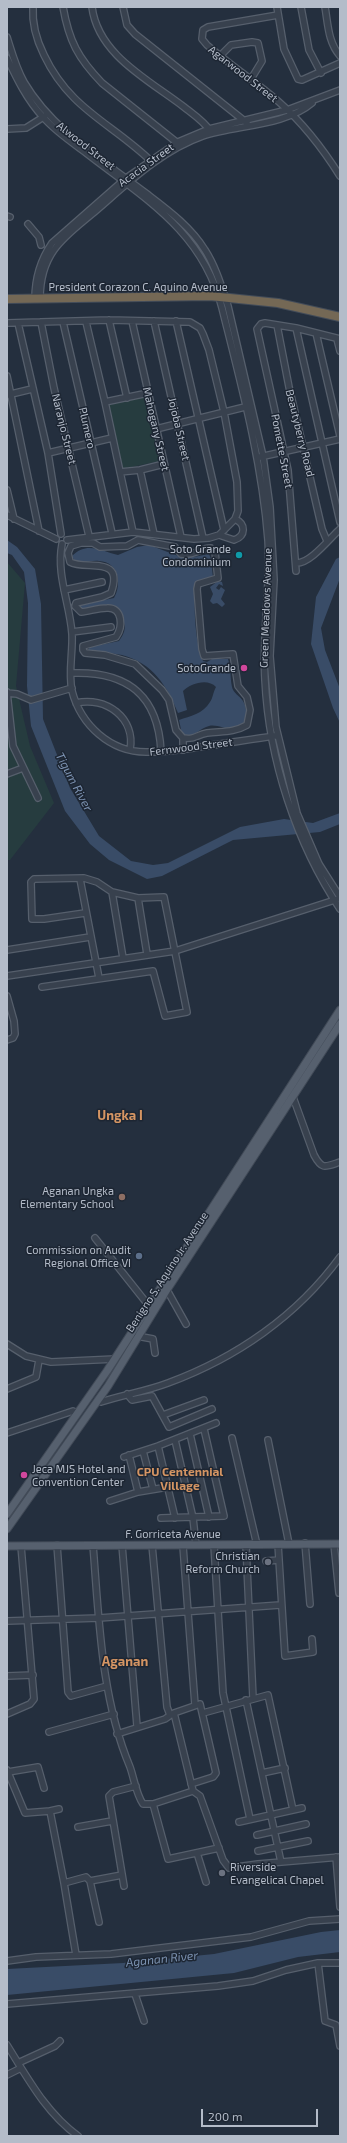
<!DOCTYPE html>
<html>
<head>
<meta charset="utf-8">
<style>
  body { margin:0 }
  #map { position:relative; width:347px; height:2143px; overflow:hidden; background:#242f3e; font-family:"Exo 2",sans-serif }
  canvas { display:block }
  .frame { position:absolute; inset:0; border:8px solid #b4bcc9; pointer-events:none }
  .scale { position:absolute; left:201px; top:2109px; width:117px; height:18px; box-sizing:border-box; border:2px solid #b4bcc9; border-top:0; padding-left:5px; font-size:12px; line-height:14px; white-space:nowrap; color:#b4bcc9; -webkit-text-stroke:3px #1d2633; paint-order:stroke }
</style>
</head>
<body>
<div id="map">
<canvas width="347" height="2143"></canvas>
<div class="frame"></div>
<div class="scale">200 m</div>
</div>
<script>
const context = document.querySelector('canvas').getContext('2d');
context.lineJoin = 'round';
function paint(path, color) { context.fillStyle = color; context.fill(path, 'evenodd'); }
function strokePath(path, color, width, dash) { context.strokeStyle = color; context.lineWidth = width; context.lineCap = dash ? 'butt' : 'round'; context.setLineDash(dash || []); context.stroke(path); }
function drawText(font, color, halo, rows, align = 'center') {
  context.font = font + ' "Exo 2",sans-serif'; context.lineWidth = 3; context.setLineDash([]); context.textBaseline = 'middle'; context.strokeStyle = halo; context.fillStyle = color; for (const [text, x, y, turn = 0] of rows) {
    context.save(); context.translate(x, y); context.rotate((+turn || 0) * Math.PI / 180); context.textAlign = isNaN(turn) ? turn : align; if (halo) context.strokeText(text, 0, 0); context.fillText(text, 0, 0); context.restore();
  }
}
const green = new Path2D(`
  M 145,397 L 160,461 L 122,469 L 107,405 Z
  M 7,562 L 25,583 L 16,686 L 30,746 L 54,803 L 10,860 L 7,860 Z`);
const water = new Path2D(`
  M 7,540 L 17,547 L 35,569 L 41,604 L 43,719 L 70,788 L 99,836 L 131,861 L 153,865 L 168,863 L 240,827 L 284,819 L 313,823 L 340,813 L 340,824 L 320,832 L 233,840 L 162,876 L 147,879 L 109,860 L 90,844 L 65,811 L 31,726 L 27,686 L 28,603 L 24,572 L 12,555 L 7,553 Z
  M 149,545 L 181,557 L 194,557 L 209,554 L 211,559 L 213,578 L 201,580 L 196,583 C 193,603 195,643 203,661 L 207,662 L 212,659 L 228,659 C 231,668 230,677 232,687 C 233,693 240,696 243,701 C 249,711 247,726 234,729 C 226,730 217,724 209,726 C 199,728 193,740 182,734 L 179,720 C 190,716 203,714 210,702 C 213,698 213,692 216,687 C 208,678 191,683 183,691 L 187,710 L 178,713 C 167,686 153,663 122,655 C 112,653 101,653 91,652 L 88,650 L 90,647 L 119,641 C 128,629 126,622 117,610 L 80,610 L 80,605 L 114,598 C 122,584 119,562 99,561 C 90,560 83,565 74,560 L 72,556 C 87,541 101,551 118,555 L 137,547 Z
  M 340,557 L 340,578 L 321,628 L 325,650 L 340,689 L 340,723 L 333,708 L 311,644 L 316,597 L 336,559 Z
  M 218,581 L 222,582 L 223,586 L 219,584 L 216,588 L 219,590 L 221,587 L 225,590 L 221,599 L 225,604 L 222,607 L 217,603 L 213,604 L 210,601 L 213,594 L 210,587 Z
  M 340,1930 L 340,1952 L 298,1957 L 234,1973 L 7,1995 L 7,1969 L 123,1963 L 214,1954 L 321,1932 Z`);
const minor = new Path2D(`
  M 33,7 C 32,23 37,41 44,55 C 70,110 112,123 152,162
  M 63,7 C 69,41 78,58 102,83 L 180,145
  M 92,7 C 98,55 149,80 184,107 C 193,114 205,122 211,132
  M 123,7 L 127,25 L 135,34 L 247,123
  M 277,7 L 284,49 L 298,79 L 302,80 L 340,63
  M 301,7 L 309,50 L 321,73
  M 325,7 C 328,24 328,42 340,56
  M 278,15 L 208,27 L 203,30 L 202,39 L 207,45 C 230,65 256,82 279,102 C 303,123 323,149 340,176
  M 7,37 C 12,53 16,68 24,82 C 52,130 104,161 147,194 C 168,210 191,227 205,250 C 216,267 222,288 228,306 L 263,456 L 270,507 L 274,580 L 270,656 L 276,727 L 297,813 L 319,864 L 340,897
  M 220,56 L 231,45 L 252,42 L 258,43 L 262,61 L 251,79
  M 7,58 C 17,79 27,100 43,117 C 55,131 70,141 85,152 C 144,198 203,231 222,308 C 241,384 262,461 268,540 C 271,586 262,634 265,680 C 269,760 296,843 340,909
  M 7,129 L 26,128 L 45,116
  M 7,216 L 10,217
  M 28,224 L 39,237 L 41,245
  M 35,299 C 35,279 41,259 52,243 L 126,178 L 178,142 L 209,129 L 287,110 L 340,90
  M 40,299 C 40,282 44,264 54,250 C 64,236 79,225 92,214 C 125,186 160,151 203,136 C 236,125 285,126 312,103
  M 109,320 L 127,398
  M 132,321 L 181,537
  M 154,321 L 203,538
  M 176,321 L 224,530
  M 41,322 L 54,388 L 89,536
  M 63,322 L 112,533
  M 86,322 L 105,402 L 133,532
  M 7,323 L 109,320 L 190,322 L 200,328 L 203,334 L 209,350 L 224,412 L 237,482 L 238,511 L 235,519 L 219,535 L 209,538 L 194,539 L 133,532 L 67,540
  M 18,323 L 48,453 L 61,534
  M 277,325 L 289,387 L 322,529 L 327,541
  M 296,328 L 340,522
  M 316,333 L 340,436
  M 337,339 L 340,351
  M 7,376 L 39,531
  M 7,395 L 32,389
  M 105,402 L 148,393
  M 156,429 L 249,406
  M 48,453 L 112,438
  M 260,457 L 340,439
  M 140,470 L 154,534
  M 120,472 L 140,470 L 164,464
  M 7,490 L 14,519
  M 7,515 L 56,539
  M 219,535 L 234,540 C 246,536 246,524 235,519
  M 62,544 C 56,575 70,604 72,634 C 73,652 68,673 72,691 C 81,725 110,752 146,752 C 166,753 187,749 206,746 C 229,743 252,739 275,736
  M 296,563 C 310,564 330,538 340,529
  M 296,571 L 288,470 L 257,329 L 261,324 L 265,323 L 296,328 L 340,339
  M 64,590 L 102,582
  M 72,632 L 111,627
  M 72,673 C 127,671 158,695 161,751
  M 7,692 L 13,746 L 38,798
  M 7,693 L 17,694 L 31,700 L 72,688
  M 76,703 C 106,696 136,718 130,750
  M 183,738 C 195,740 196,735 207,733 C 222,731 233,733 247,725 L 250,710 L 247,697 L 238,686 L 233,654 L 204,656 L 202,649 L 197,589 L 198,584 L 218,578 L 215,552 L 211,548 C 197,548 197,556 181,554 L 175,547 L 138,540 L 127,546 L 100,547 L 93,543 L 81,543 L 71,546 L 68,553 L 70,562 C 85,571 125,554 111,593 L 102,597 L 76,603 L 75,606 L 81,612 C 90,611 98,608 107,608 C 123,607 123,627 116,637 L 83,646 L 83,650 L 85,653 L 105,655 L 135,664 L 162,690 L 169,700 L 176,730 L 183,738 L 183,750
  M 7,774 L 23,768
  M 80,879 L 99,978
  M 112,892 L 123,958
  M 138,898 L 147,954
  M 7,950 L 90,937
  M 7,976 L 175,951 L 338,899
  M 42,987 L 153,971 L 165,1016 L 187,1012 L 164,897 L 138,898 L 112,892 L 97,882 L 84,878 L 34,879 L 31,882 L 32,919 L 44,919 L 85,913
  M 7,996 L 14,1021 L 15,1034 L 13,1038 L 7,1040
  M 293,1097 L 314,1155 C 322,1170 325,1167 340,1162
  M 95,1238 L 149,1306
  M 167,1290 L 186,1324
  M 137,1336 L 153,1339 L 155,1353
  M 7,1344 L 26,1356 L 51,1362 L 115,1359
  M 7,1389 L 36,1377 L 39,1360
  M 127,1394 L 132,1400 L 152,1396 L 169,1427 L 212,1409
  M 98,1400 L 101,1402 C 123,1395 147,1391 168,1383 C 236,1358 297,1316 340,1257
  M 163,1415 L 204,1400
  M 7,1433 L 73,1411 L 77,1413
  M 190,1434 L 209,1517
  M 232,1438 L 257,1545
  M 175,1440 L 193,1518 L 196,1545
  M 268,1440 L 289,1544
  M 158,1446 L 175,1518
  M 143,1451 L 153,1489
  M 129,1455 L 138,1492
  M 124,1457 L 158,1446 L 216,1423
  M 110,1501 L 138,1492 L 168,1487
  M 161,1518 L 224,1516 L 204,1429
  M 305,1543 L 310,1604
  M 278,1544 L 285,1656 L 313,1652 L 312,1639
  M 334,1544 L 339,1593
  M 57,1545 L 68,1692 L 71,1696 L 107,1686
  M 93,1545 C 99,1619 101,1698 130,1767 C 134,1778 136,1794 143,1804 L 153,1804 L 193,1791 L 200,1796 L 223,1860 L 229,1868 L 258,1864 L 340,1857
  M 122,1545 L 137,1726
  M 152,1545 L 167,1707 L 170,1715
  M 214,1545 L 223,1693 L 250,1819
  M 246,1545 L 253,1698
  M 183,1546 L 195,1705
  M 266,1561 L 279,1560
  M 7,1621 L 99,1618 L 280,1605
  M 7,1676 L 33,1675
  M 246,1700 L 281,1862
  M 203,1713 L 268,1695 L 293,1810
  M 7,1714 L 30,1704 L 34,1699 L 21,1546
  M 49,1732 L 114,1714
  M 117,1734 L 165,1719 L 172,1714
  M 7,1770 L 25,1813 L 50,1811 L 64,1883 L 86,1877 L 90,1881 L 122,1875
  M 8,1772 L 38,1767 L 44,1788
  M 262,1773 L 285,1768
  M 191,1784 L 213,1777 L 216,1773 L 200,1704 L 174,1713 L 193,1791
  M 153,1804 L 168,1859 L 219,1848
  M 50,1811 L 59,1809
  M 239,1822 L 302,1808
  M 78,1827 L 112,1821
  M 257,1835 L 306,1824
  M 258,1851 L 308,1841
  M 197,1853 L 206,1882
  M 336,1857 L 340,1907
  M 90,1881 L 99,1922
  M 64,1883 L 76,1955
  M 124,1886 L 109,1796 L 113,1792 L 136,1786
  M 7,1961 L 36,1957 L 111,1954 L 251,1937 L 309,1921 L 340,1919
  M 318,1963 L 325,2021 L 336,2025 L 340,2046
  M 135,1994 L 144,2021
  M 7,2004 L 218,1986 L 253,1981 L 286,1970 L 318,1963 L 340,1963
  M 7,2045 C 27,2077 46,2113 78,2136
  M 18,2063 L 55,2046 L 60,2041
  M 7,2075 L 21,2068`);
const major = new Path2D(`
  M 7,1514 L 107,1371 L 340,1010
  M 7,1529 L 108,1386 L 168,1288 L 340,1024
  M 7,1546 L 340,1544`);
const highway = new Path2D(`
  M 7,299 L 210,296 L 278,303 L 340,317`);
const markers = [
  [239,555,4,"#0f9aa8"],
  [244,668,4,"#d1479c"],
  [122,1197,4,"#8d6e63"],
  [139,1256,4,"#5c6f8a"],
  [24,1475,4,"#d1479c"],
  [268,1562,4,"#6b7280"],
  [222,1873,4,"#6b7280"]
];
const streetNames = [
  ["Agarwood Street",243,74,38],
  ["Alwood Street",86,146,38],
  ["Acacia Street",146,165,-36],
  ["President Corazon C. Aquino Avenue",138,287],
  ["Plumero",87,428,77],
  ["Naranjo Street",64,429,76],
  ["Mahogany Street",156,429,77],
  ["Jojoba Street",179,429,77],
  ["Beautyberry Road",300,433,76],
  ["Pomette Street",282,451,79],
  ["Green Meadows Avenue",266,608,-88],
  ["Fernwood Street",191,747,-7],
  ["Benigno S. Aquino Jr. Avenue",167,1272,-57],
  ["F. Gorriceta Avenue",173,1534]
];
const poiNames = [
  ["Soto Grande",231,549],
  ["Condominium",231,562],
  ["SotoGrande",236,668],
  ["Aganan Ungka",114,1191],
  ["Elementary School",114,1204],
  ["Commission on Audit",131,1250],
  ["Regional Office VI",131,1263],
  ["Jeca MJS Hotel and",32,1469,"left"],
  ["Convention Center",32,1482,"left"],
  ["Christian",260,1556],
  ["Reform Church",260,1569],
  ["Riverside",230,1867,"left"],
  ["Evangelical Chapel",230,1880,"left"]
];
const waterNames = [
  ["Tigum River",74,782,62],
  ["Aganan River",162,1959,-6]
];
const neighbourhoodNames = [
  ["CPU Centennial",180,1472],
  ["Village",180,1486]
];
const quarterNames = [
  ["Ungka I",120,1116],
  ["Aganan",125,1662]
];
paint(green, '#263c3f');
paint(water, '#394c67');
strokePath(minor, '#565f6c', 8);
strokePath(major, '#414a57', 9);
strokePath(highway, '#434c59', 10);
strokePath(minor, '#38414e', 5.5);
strokePath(major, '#56606e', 7);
strokePath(highway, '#746855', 8);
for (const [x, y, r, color] of markers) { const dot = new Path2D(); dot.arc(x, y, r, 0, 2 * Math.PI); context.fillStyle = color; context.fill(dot); strokePath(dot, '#1d2633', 1.5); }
drawText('11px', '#b4bcc9', '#1d2633', streetNames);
drawText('11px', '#b4bcc9', '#1d2633', poiNames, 'right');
drawText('italic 12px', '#7c92b1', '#1d2633', waterNames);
drawText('bold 12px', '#d59563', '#1d2633', neighbourhoodNames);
drawText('bold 13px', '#d59563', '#1d2633', quarterNames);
</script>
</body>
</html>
